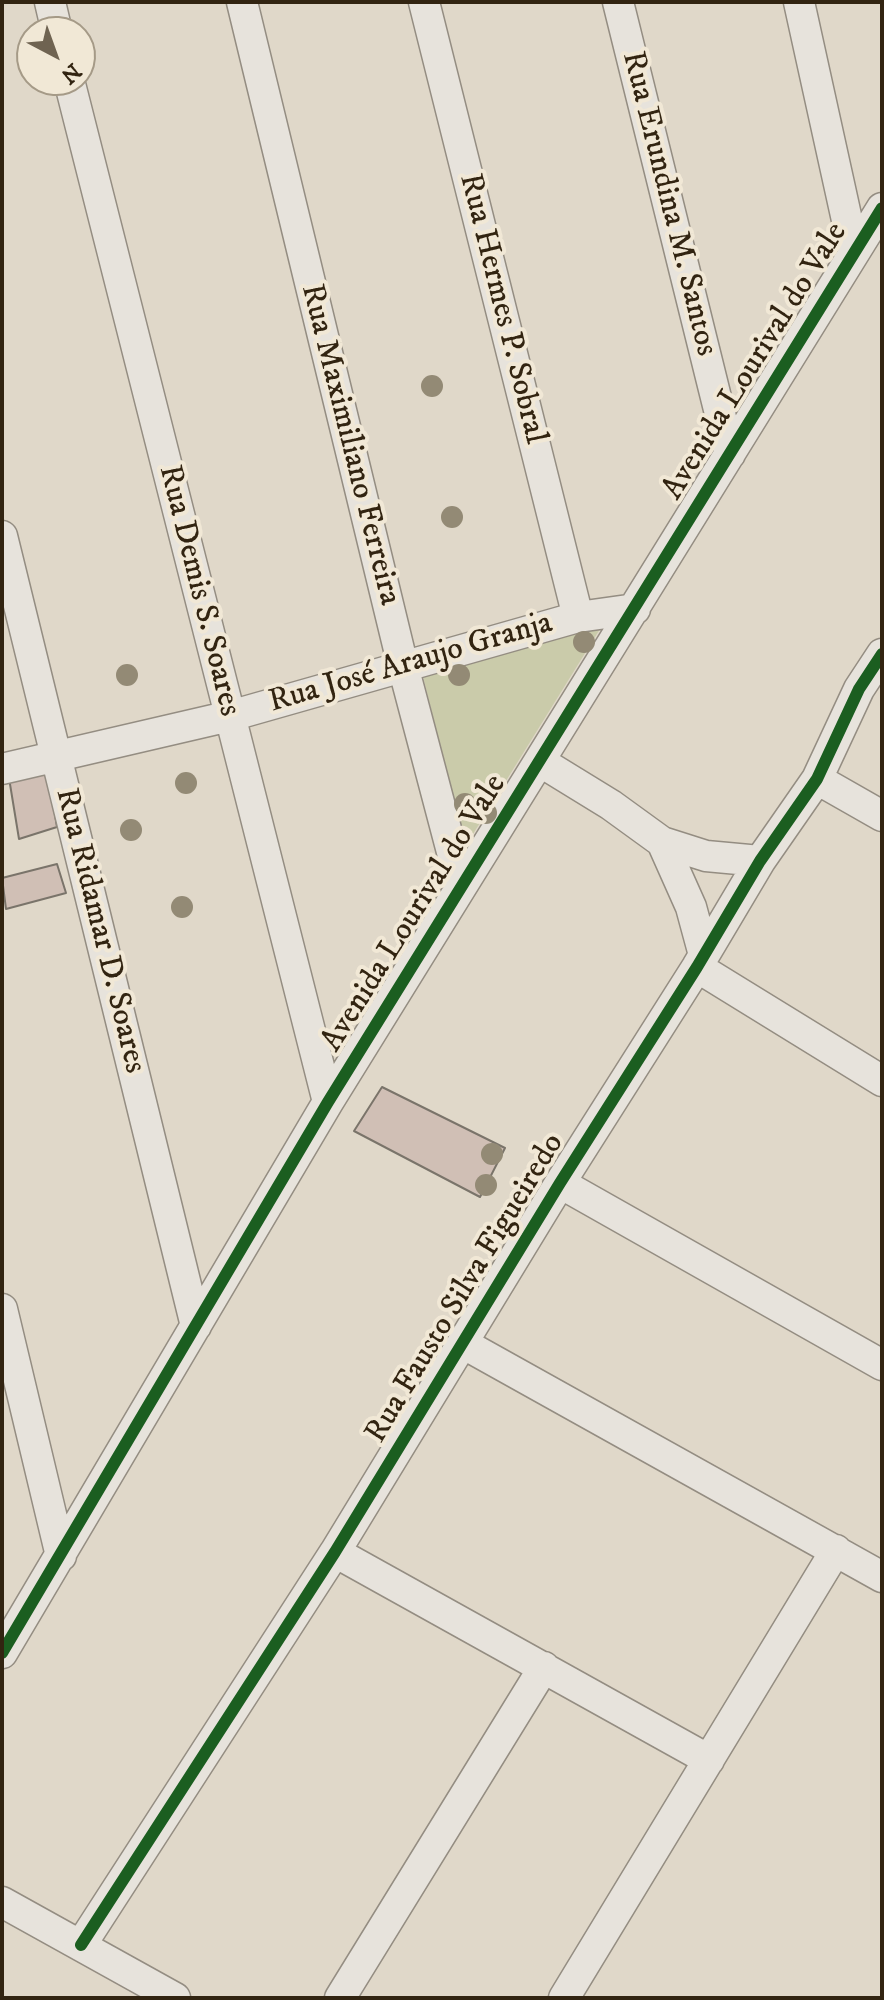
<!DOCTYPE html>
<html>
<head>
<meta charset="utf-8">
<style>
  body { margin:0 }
  #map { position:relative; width:884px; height:2000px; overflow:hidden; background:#e0d8c9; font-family:"IM FELL DW Pica",serif }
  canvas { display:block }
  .frame { position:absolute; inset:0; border:4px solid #322411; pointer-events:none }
  .north { position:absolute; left:16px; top:16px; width:80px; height:80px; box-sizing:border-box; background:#f1e8d6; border:2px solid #a59a87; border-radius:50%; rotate:139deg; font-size:22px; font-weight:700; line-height:32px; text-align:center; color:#322411 }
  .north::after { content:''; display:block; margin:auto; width:28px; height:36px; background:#6f6351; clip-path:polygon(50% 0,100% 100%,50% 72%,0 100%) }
</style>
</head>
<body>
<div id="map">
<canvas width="884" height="2000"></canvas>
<div class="frame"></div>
<div class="north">N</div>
</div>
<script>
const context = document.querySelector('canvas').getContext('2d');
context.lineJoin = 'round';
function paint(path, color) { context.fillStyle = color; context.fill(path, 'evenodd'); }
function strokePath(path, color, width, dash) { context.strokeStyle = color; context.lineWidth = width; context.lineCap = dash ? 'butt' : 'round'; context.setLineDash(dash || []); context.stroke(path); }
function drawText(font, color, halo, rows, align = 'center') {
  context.font = font + ' "IM FELL DW Pica",serif'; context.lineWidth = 8; context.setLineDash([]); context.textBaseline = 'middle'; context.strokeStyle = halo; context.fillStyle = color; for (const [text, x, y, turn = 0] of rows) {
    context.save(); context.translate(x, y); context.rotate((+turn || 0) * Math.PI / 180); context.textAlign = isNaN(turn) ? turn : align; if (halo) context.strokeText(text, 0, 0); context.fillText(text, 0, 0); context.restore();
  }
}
const green = new Path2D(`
  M 605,621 L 465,847 L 420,664 Z`);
const building = new Path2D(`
  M 48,771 L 57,827 L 19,839 L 9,778 Z
  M 57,864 L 66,893 L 6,909 L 2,878 Z
  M 382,1087 L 505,1148 L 480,1197 L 354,1131 Z`);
const street = new Path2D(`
  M 50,2 L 57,32
  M 242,2 L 403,666 L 461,886
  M 424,2 L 578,617
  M 618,2 L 730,454
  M 799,2 L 854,252
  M 69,80 L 328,1102
  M 2,536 L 196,1326
  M 541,762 L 611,805 L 662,842 L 706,856 L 760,861
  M 2,769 L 230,716 L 578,617 L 635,609
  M 817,779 L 882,816
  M 662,842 L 691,907 L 704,955
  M 697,967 L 882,1081
  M 560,1183 L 882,1365
  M 2,1309 L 61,1556
  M 464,1344 L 882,1577
  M 335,1552 L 709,1760
  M 2,1653 L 328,1102 L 882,208
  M 2,1902 L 175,1998
  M 81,1945 L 335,1552 L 560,1183 L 697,967 L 760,861 L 817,779 L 859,689 L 882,654
  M 340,1998 L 544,1667
  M 564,1998 L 836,1550`);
const cycleway = new Path2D(`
  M 2,1653 L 328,1102 L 882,208
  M 81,1945 L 335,1552 L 560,1183 L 697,967 L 760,861 L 817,779 L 859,689 L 882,654`);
const trees = [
  [432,386],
  [452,517],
  [584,642],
  [127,675],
  [459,675],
  [186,783],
  [465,804],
  [486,813],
  [131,830],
  [182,907],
  [492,1154],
  [486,1185]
];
const streetNames = [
  ["Rua Erundina M. Santos",668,204,76],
  ["Rua Hermes P. Sobral",501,309,76],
  ["Avenida Lourival do Vale",756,362,-58],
  ["Rua Maximiliano Ferreira",349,445,76],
  ["Rua Demis S. Soares",198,591,76],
  ["Rua José Araujo Granja",411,664,-16],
  ["Avenida Lourival do Vale",415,914,-58],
  ["Rua Ridamar D. Soares",99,931,76],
  ["Rua Fausto Silva Figueiredo",466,1289,-59]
];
paint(green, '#cacbaa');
paint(building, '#d0bfb5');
strokePath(building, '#7a746a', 2);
strokePath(street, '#948d82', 33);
strokePath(street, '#e7e3dc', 30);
strokePath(cycleway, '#1b5e20', 12);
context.fillStyle = '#938a75';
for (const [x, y] of trees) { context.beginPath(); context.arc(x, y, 11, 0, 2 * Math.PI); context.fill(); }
drawText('32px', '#322411', '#f1e8d6', streetNames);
</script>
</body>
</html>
